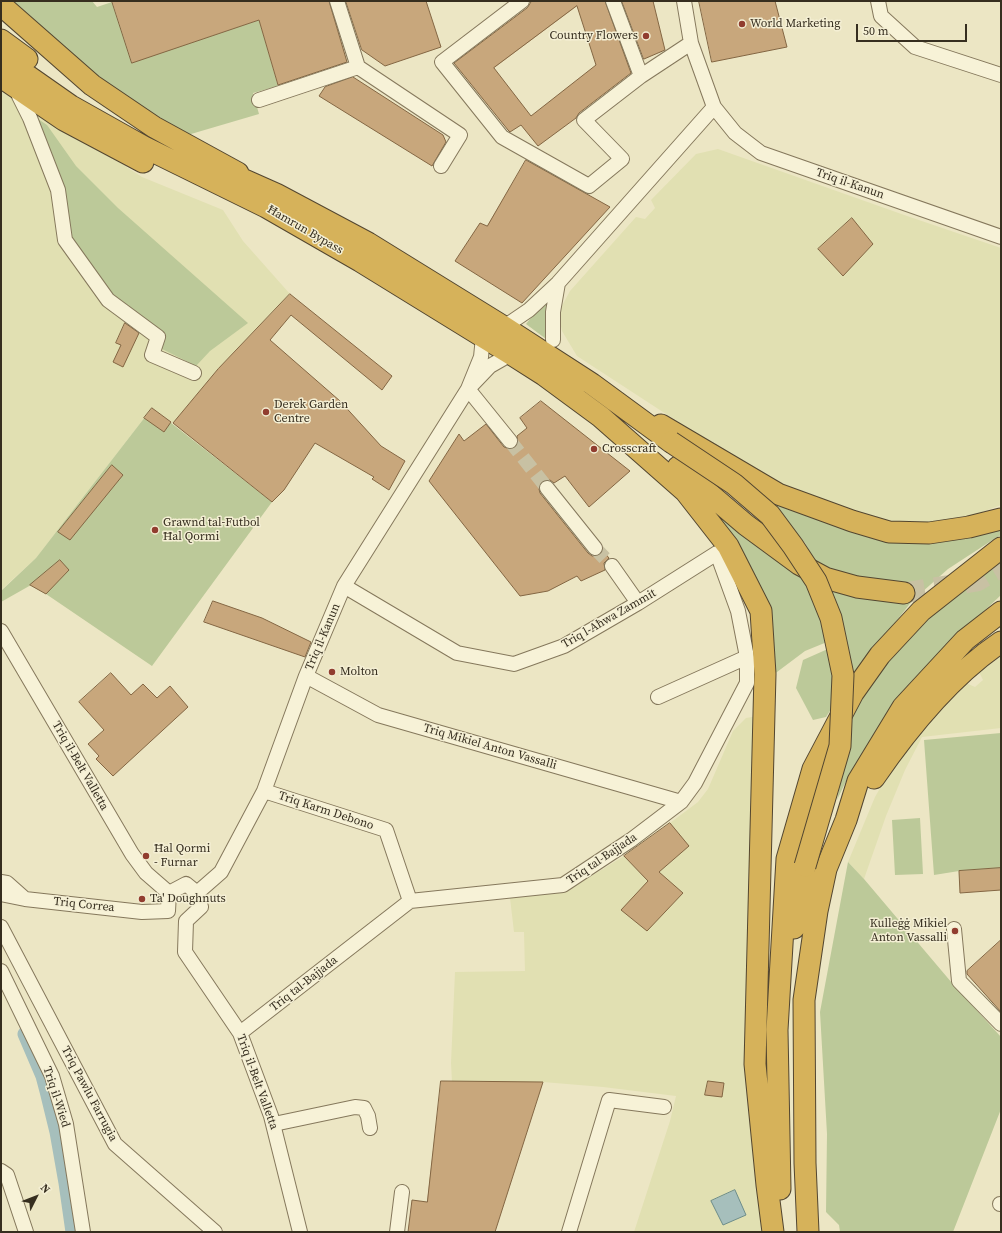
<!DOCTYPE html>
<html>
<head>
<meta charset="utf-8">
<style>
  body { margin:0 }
  #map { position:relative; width:1002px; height:1233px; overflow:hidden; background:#ece6c4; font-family:"Source Serif 4",serif }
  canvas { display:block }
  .frame { position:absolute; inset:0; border:2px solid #362e1f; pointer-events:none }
  .north { position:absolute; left:16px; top:1177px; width:40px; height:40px; -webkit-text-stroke:3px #f4efd4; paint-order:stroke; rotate:48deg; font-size:11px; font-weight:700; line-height:16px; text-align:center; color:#362e1f }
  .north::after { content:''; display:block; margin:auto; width:14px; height:18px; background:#362e1f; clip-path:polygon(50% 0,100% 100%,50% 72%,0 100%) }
  .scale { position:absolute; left:856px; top:24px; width:111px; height:18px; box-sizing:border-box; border:2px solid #362e1f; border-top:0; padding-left:5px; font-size:12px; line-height:14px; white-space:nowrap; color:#362e1f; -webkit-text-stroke:3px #f4efd4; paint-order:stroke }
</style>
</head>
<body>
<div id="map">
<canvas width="1002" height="1233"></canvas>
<div class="frame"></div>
<div class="north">N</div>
<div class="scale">50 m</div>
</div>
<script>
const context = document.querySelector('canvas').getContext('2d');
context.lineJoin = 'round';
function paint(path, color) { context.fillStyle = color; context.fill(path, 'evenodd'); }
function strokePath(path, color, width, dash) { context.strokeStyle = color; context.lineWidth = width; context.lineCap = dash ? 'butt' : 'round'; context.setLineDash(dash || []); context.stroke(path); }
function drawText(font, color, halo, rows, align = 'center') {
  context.font = font + ' "Source Serif 4",serif'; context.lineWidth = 3; context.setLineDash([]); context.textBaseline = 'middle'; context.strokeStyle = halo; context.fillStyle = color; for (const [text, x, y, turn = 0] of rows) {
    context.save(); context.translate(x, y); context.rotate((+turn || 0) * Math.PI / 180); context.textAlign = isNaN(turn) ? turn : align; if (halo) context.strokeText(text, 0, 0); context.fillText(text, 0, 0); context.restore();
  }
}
const farmland = new Path2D(`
  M 1,85 L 142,177 L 223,210 L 243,241 L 290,294 L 218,369 L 173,423 L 152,408 L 36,558 L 1,590 Z
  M 718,149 L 907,216 L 1001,248 L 1001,505 L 953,523 L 886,521 L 838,509 L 755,472 L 577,356 L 562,331 L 558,313 L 570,291 L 636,217 L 645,219 L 655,208 L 651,200 L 696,154 Z
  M 1001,656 L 1001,728 L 922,737 L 905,770 L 886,816 L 864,879 L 848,862 L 875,797 L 899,755 L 966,683 L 975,687 L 983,680 L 979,672 Z
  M 759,716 L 765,1232 L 634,1232 L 670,1121 L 676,1096 L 603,1087 L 543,1082 L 452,1082 L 451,1063 L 455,972 L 525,971 L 524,932 L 514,932 L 510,898 L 567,891 L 624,856 L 670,823 L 698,802 L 708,789 L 733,731 L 746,718 Z`);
const green = new Path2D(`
  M 12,1 L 92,1 L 97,7 L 112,2 L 132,62 L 259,20 L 278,86 L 253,93 L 259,114 L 191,134 L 187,141 L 138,112 Z
  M 38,119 L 47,125 L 76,166 L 118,208 L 248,323 L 210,351 L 196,366 L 160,348 L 160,329 L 119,303 L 73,244 Z
  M 546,299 L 546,339 L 526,324 Z
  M 152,408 L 272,502 L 152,666 L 46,594 L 31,585 L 1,602 L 2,590 L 36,558 Z
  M 694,449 L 876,536 L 1001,523 L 1001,535 L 994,539 L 948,569 L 912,601 L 877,646 L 853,679 L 825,578 L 805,543 L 770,502 Z
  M 710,504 L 761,550 L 808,582 L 820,608 L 827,642 L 805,651 L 773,675 L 732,538 Z
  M 1001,558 L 1001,595 L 936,657 L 894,705 L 848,777 L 837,800 L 854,710 L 886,662 L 926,618 Z
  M 830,648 L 835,703 L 826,717 L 813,720 L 796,688 L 803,660 Z
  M 1001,733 L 1001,870 L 959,871 L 934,875 L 924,740 Z
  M 920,818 L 923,874 L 895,875 L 892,820 Z
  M 848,862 L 864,879 L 952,983 L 1001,1037 L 1001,1109 L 953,1232 L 840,1232 L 839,1225 L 826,1212 L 827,1134 L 820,1012 Z`);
const water = new Path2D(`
  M 735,1190 L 746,1215 L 723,1225 L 711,1201 Z`);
const canal = new Path2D(`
  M 25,1034 L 43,1076 L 47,1091 L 57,1132 L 66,1183 L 73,1232`);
const building = new Path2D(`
  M 112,1 L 329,1 L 347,62 L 278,85 L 259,20 L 132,63 Z
  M 346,1 L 426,1 L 441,47 L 385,66 L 362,50 Z
  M 532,1 L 605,1 L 631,73 L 579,113 L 576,118 L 538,146 L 521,125 L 510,132 L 508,130 L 454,63 L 527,8 ZM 577,6 L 596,65 L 531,116 L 494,68 Z
  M 622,1 L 653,1 L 665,50 L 644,59 Z
  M 699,1 L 775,1 L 787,47 L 712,62 Z
  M 353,77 L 443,135 L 446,142 L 432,166 L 319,96 L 325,87 Z
  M 526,160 L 610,207 L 522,303 L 455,261 L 480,223 L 487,226 Z
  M 852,218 L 873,244 L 843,276 L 818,249 Z
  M 290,294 L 392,376 L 382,390 L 291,315 L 270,340 L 340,401 L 381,446 L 405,461 L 389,490 L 372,479 L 374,477 L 315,443 L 284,490 L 272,502 L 173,423 L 218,369 Z
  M 125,323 L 139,333 L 123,367 L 113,362 L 121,345 L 116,343 Z
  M 541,401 L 630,471 L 589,507 L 565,476 L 554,483 L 550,480 L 545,480 L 541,482 L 539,489 L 540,493 L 588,553 L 592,556 L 597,556 L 601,554 L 603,551 L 609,558 L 604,563 L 605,570 L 581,581 L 577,576 L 548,591 L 520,596 L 429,481 L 459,434 L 464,441 L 486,424 L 504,447 L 511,449 L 515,448 L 518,444 L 517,436 L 527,428 L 520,418 Z
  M 152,408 L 171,422 L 164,432 L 144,418 Z
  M 112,465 L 123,475 L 70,540 L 58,532 Z
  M 60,560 L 69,570 L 46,594 L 30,585 Z
  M 213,601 L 262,618 L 311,642 L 305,657 L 204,622 Z
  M 111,673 L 131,695 L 143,684 L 157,698 L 170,686 L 188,707 L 113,776 L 96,759 L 99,756 L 88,744 L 104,730 L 79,702 Z
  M 670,823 L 689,846 L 659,872 L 683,893 L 647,931 L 621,910 L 648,881 L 624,856 Z
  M 1001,868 L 1001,890 L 960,893 L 959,871 Z
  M 1001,940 L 1001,1012 L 967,974 L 967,971 Z
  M 441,1081 L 543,1082 L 495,1232 L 408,1232 L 412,1200 L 427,1202 Z
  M 708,1081 L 724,1083 L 722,1097 L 705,1095 Z`);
const minorTunnel = new Path2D(`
  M 510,441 L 547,488
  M 595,548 L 612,566`);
const highwayTunnel = new Path2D(`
  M 904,593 L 977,581 L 1001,567`);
const minor = new Path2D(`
  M 337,1 L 358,67 L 460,135 L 441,166
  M 522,1 L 442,62 L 502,137 L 589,186 L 622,159 L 584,120 L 641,76 L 691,43
  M 613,1 L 641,76
  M 684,1 L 691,43 L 714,107 L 735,133 L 761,153 L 1001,237
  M 878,1 L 881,16 L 915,47 L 1001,75
  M 22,92 L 19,96 L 30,118 L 58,190 L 65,240 L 108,300 L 158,337 L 152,355 L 194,373
  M 259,100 L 358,67
  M 504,327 L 529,310 L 558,283 L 714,107
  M 553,340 L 553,312 L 558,283
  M 510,441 L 468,389 L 490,366 L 511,354
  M 547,488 L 595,548
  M 612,566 L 638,603
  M 1,631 L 132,854 L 146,873 L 169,893 L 168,911
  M 306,676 L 378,715 L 681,802
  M 658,697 L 747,657
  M 264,791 L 386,830 L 410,901
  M 1,882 L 7,883 L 25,899
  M 169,893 L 186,884 L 197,893 L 201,907 L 186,921 L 185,952 L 240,1033 L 271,1116 L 300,1232
  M 197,893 L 221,872 L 264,791 L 306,676 L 344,586 L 468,389 L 481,357 L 483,337
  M 1,894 L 25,899 L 142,912 L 168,911
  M 1,927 L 115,1144 L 215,1232
  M 954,929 L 959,981 L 1001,1024
  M 1,971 L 52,1076 L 66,1124 L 83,1232
  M 240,1033 L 410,901 L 563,885 L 631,840 L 681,802 L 695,783 L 747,683 L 747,657 L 738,611 L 717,553 L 638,603 L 564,646 L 514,664 L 457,653 L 344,586
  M 274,1124 L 355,1107 L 364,1108 L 368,1116 L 370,1128
  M 1,1171 L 7,1175 L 26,1232
  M 1000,1204 L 1001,1204
  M 397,1232 L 402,1192
  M 569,1232 L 609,1100 L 664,1107`);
const highway = new Path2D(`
  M 1,5 L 92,85 L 154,127 L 238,173
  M 1,40 L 27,59
  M 1,57 L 71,106 L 144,147 L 266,207 L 360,261 L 511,354 L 544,375 L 601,417 L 685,491 L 728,546 L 761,611 L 765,674 L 755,1064 L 767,1185 L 773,1232
  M 1,77 L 64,120 L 143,162
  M 222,170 L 276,194 L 368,243 L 504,327 L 592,384 L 671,442
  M 661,425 L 778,494 L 852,521 L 889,532 L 929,533 L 969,527 L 1001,519
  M 678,467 L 746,525 L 799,564 L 825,578 L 857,587 L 904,593
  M 874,778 C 907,730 952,675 1001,642
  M 794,928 L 805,866
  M 780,1189 L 777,1030 L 787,859 L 813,769 L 853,693 L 880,655 L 921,611 L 1001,548
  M 808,1232 L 805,1163 L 804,1000 L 817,911 L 826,869 L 846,820 L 858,781 L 903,707 L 965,640 L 1001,612`);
const highwayBridge = new Path2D(`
  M 671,442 L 734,484 L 770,515 L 793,546 L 816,581 L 831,618 L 843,675 L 840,746 L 805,866`);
const markers = [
  [742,24,4,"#913d2f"],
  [646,36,4,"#913d2f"],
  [266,412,4,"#913d2f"],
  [594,449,4,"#913d2f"],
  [155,530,4,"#913d2f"],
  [332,672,4,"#913d2f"],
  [146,856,4,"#913d2f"],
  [142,899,4,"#913d2f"],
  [955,931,4,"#913d2f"]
];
const poiNames = [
  ["World Marketing",750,24],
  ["Country Flowers",638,36,"right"],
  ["Derek Garden",274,405],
  ["Centre",274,419],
  ["Crosscraft",602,449],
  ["Grawnd tal-Futbol",163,523],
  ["Ħal Qormi",163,537],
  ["Molton",340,672],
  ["Ħal Qormi",154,849],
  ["- Furnar",154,863],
  ["Ta' Doughnuts",150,899],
  ["Kulleġġ Mikiel",947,924,"right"],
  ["Anton Vassalli",947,938,"right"]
];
const streetNames = [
  ["Triq il-Kanun",850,184,19],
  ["Ħamrun Bypass",305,230,30],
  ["Triq l-Aħwa Zammit",609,619,-30],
  ["Triq il-Kanun",323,637,-67],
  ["Triq Mikiel Anton Vassalli",490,747,16],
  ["Triq il-Belt Valletta",80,766,60],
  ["Triq Karm Debono",326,811,18],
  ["Triq tal-Bajjada",602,859,-34],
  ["Triq Correa",84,905,6],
  ["Triq tal-Bajjada",304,984,-38],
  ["Triq il-Belt Valletta",257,1082,70],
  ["Triq Pawlu Farrugia",89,1094,62],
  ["Triq il-Wied",56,1097,72]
];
paint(farmland, '#e1e0b2');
paint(green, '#bcc999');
paint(water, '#a6bfbc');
strokePath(water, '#6d8d8a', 1);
strokePath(canal, '#a6bfbc', 15);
paint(building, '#c8a77c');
strokePath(building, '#836643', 1);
strokePath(minorTunnel, '#c8c1a3', 14, [14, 7]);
strokePath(highwayTunnel, '#c8c1a3', 21, [21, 10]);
strokePath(minor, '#85785c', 16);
strokePath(highway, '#534630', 23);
strokePath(minor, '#f7f2d7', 14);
strokePath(highway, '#d6b25a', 21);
strokePath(highwayBridge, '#534630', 23, []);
strokePath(highwayBridge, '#d6b25a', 21);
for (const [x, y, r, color] of markers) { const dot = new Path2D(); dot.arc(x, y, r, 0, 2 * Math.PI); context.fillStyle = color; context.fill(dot); strokePath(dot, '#f4efd4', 1.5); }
drawText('12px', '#362e1f', '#f4efd4', poiNames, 'left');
drawText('12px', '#362e1f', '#f4efd4', streetNames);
</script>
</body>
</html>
